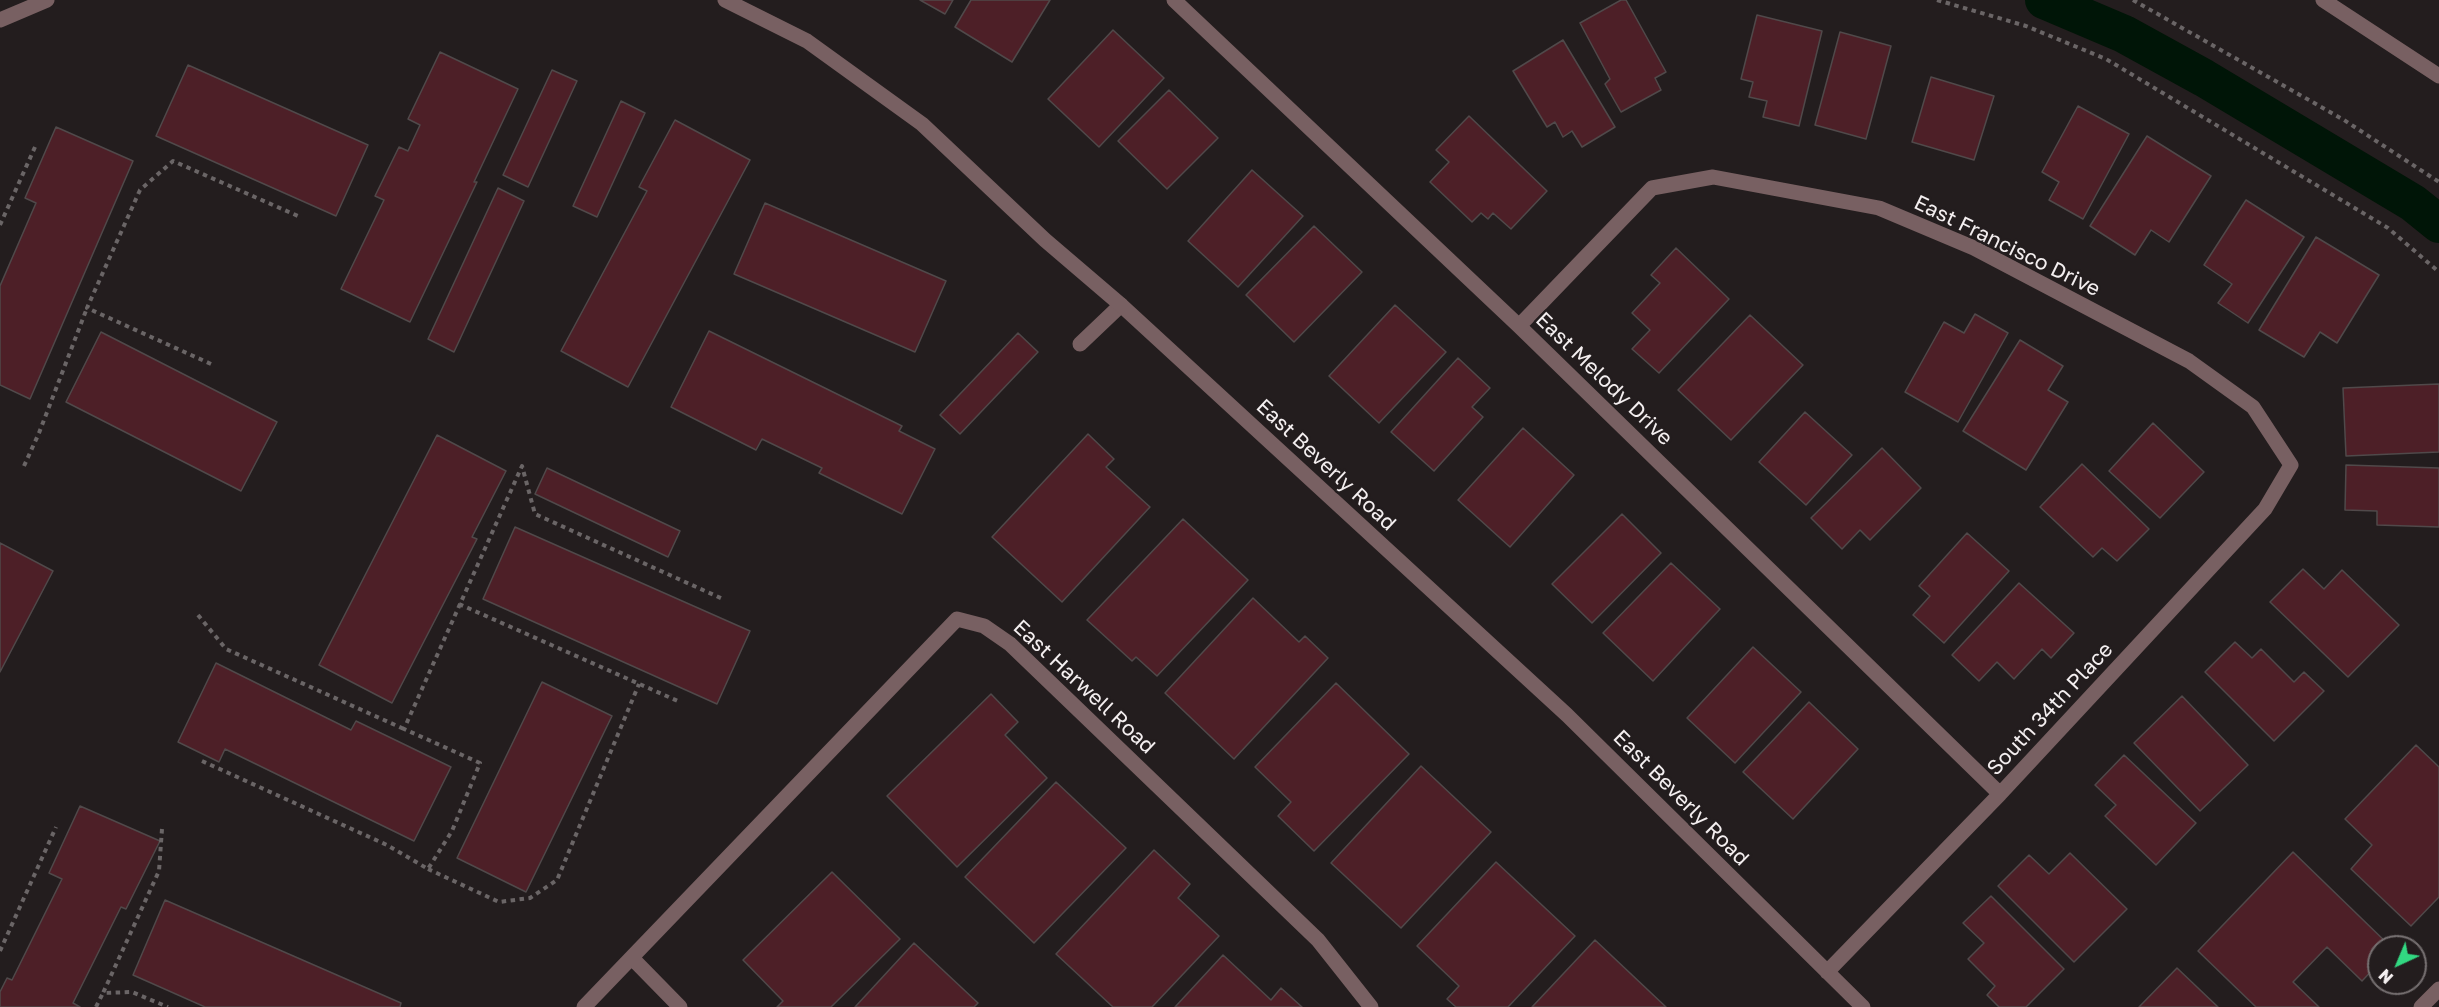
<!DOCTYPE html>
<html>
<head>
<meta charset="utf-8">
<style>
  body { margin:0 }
  #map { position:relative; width:2439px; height:1007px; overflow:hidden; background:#231d1e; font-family:"Golos Text",sans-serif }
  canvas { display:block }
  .north { position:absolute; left:2367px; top:935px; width:60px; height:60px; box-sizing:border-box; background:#231d1e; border:2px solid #777172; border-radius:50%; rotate:224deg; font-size:16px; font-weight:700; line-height:24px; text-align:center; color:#f4eff0 }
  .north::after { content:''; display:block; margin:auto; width:21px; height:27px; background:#32d882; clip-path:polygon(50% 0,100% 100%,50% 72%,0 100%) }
</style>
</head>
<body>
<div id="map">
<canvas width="2439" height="1007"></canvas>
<div class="north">N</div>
</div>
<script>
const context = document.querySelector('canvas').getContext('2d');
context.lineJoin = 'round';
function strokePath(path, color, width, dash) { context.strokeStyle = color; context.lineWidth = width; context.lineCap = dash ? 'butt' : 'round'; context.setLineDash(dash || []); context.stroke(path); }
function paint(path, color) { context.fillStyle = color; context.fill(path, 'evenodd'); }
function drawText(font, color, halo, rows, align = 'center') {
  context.font = font + ' "Golos Text",sans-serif'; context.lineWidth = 5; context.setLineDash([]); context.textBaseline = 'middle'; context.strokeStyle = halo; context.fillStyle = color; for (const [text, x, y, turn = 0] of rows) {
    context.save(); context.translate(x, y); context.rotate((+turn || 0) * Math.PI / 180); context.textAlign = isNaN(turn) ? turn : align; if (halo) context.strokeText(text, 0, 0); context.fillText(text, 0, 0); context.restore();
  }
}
const canal = new Path2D(`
  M 2044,0 L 2124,34 L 2204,78 L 2413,203 L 2439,224`);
const building = new Path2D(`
  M 920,0 L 953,0 L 945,14 Z
  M 971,0 L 1050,0 L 1012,62 L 955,27 Z
  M 1621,0 L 1626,0 L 1666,72 L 1655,78 L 1661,90 L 1621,112 L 1605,84 L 1610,79 L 1580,23 Z
  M 1757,15 L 1822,31 L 1799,126 L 1763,117 L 1767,101 L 1749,97 L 1753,82 L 1741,79 Z
  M 1113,30 L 1164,78 L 1099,147 L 1048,99 Z
  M 1840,32 L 1891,46 L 1866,139 L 1815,125 Z
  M 1563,40 L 1615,127 L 1582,147 L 1572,131 L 1563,137 L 1555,122 L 1547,127 L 1513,71 Z
  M 440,52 L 518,89 L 474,182 L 477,182 L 410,322 L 341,289 L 384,200 L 375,196 L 399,147 L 408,151 L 420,125 L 408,119 Z
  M 188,65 L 368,145 L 336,216 L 156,136 Z
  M 552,70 L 577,81 L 528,187 L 503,175 Z
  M 1931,77 L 1994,96 L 1974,160 L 1912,142 Z
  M 1169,90 L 1218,138 L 1167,189 L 1118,141 Z
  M 621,101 L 645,113 L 597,217 L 573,206 Z
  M 2078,106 L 2129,134 L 2083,219 L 2049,200 L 2059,182 L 2042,172 Z
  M 1469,116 L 1547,191 L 1511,229 L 1493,213 L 1488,219 L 1481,213 L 1472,222 L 1430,182 L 1449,162 L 1436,150 Z
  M 675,120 L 750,160 L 628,387 L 561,351 L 647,191 L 639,187 Z
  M 56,127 L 133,161 L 30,399 L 0,385 L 0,286 L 36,203 L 25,198 Z
  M 2147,136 L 2211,176 L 2169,242 L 2151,230 L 2135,255 L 2090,226 Z
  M 1252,170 L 1303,216 L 1238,287 L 1188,241 Z
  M 498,188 L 524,201 L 454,352 L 428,339 Z
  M 2246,200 L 2304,237 L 2248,323 L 2218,303 L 2232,284 L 2204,265 Z
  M 765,203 L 946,281 L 915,352 L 734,274 Z
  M 1314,226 L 1362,272 L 1294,342 L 1246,295 Z
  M 2316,237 L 2379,275 L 2337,343 L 2320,332 L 2304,357 L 2259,330 Z
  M 1676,248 L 1729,299 L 1659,373 L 1632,349 L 1650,330 L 1632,313 L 1660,283 L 1651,275 Z
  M 1395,305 L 1446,352 L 1379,423 L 1329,376 Z
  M 1975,314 L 2008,333 L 1958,422 L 1905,392 L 1944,322 L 1964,333 Z
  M 1750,315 L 1803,365 L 1731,440 L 1678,390 Z
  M 709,331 L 902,426 L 899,431 L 935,449 L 902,514 L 819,473 L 822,468 L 762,439 L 756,450 L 671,407 Z
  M 101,332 L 277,422 L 241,491 L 66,402 Z
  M 1018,333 L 1038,352 L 960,434 L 940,415 Z
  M 2020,340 L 2063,366 L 2048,390 L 2068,402 L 2026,470 L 1963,431 Z
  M 1458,358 L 1490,388 L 1472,407 L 1483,417 L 1434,471 L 1391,432 Z
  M 2439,384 L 2439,452 L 2346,456 L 2343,388 Z
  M 1805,412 L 1852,455 L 1806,505 L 1759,462 Z
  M 2153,423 L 2204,472 L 2160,518 L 2109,471 Z
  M 1523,428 L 1574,475 L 1510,547 L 1458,500 Z
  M 1088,434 L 1114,459 L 1106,467 L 1150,507 L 1062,602 L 992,537 Z
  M 437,435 L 506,471 L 472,537 L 477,539 L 392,703 L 319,665 Z
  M 1882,448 L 1921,488 L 1870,540 L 1860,530 L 1842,549 L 1811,518 Z
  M 2082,464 L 2149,529 L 2117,561 L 2102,548 L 2093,557 L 2040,507 Z
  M 2346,465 L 2439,468 L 2439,527 L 2377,525 L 2377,511 L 2345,510 Z
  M 547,468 L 680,531 L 668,557 L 535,494 Z
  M 1622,514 L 1661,553 L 1592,623 L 1552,584 Z
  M 1183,519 L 1248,580 L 1157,676 L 1136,657 L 1132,661 L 1087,620 Z
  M 515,527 L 750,631 L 717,704 L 483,599 Z
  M 1967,533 L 2009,571 L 1944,643 L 1913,615 L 1930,596 L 1919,586 Z
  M 0,543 L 53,571 L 0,672 Z
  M 1671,563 L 1720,609 L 1653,681 L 1603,633 Z
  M 2303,569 L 2324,589 L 2342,570 L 2399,625 L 2348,677 L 2270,602 Z
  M 2019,583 L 2074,633 L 2051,658 L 2042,649 L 2014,679 L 1997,662 L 1979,681 L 1952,655 Z
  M 1253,598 L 1299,642 L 1305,636 L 1328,658 L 1234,759 L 1165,693 Z
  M 2235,642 L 2252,658 L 2261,649 L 2294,682 L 2304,672 L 2324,691 L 2274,741 L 2205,672 Z
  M 1753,647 L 1801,692 L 1735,763 L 1687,718 Z
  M 216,663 L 351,730 L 356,721 L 451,767 L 414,841 L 225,749 L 219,762 L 178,742 Z
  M 542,682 L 612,716 L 526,892 L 457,858 Z
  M 1336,683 L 1409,754 L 1314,851 L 1278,816 L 1291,802 L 1255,767 Z
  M 991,694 L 1018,722 L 1005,735 L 1047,778 L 957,867 L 887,796 Z
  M 2182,696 L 2248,765 L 2200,811 L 2134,743 Z
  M 1809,702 L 1858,749 L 1793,819 L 1743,772 Z
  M 2416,745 L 2439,767 L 2439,897 L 2411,926 L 2351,869 L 2372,845 L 2345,819 Z
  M 2124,755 L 2196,823 L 2156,865 L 2105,816 L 2116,805 L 2095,785 Z
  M 1421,766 L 1491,832 L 1401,928 L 1331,863 Z
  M 1056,782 L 1126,848 L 1034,943 L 965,877 Z
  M 80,806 L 160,841 L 126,909 L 121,907 L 73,1003 L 80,1007 L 0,1007 L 0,992 L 7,978 L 12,980 L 62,879 L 49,873 Z
  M 1154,850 L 1190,884 L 1178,898 L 1219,936 L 1152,1007 L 1113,1007 L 1056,954 Z
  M 2293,852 L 2391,947 L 2379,947 L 2379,963 L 2362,981 L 2327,947 L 2293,982 L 2319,1007 L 2256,1007 L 2198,951 Z
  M 2070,853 L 2127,909 L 2074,962 L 1998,886 L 2029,855 L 2049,874 Z
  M 1496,862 L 1575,936 L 1508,1007 L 1456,1007 L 1447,999 L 1459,986 L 1417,946 Z
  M 832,872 L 900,939 L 831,1007 L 777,1007 L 783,1001 L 743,960 Z
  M 1991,896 L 2064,969 L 2026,1007 L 1999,1007 L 1987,995 L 1995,986 L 1968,959 L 1984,943 L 1963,923 Z
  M 165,900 L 401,1003 L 400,1007 L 205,1007 L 133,975 Z
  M 1595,940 L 1666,1007 L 1532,1007 Z
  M 914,943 L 978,1003 L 974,1007 L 855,1007 Z
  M 1223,955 L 1271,1000 L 1281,988 L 1302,1007 L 1175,1007 Z
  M 2177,968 L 2218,1007 L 2139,1007 Z`);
const path = new Path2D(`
  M 1937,0 L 2026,26 L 2106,59 L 2388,228 L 2439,272
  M 2133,0 L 2344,120 L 2439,182
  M 0,225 L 35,147
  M 211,364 L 87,308 L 140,190 L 173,161 L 298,216
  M 24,466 L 39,433 L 87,308
  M 459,604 L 680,702
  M 198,615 L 226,649 L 404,729
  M 202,761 L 387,845 L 428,869 L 452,831 L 480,763 L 404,729 L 522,466 L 535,514 L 725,600
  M 162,829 L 159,871 L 103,993 L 132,992 L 168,1007
  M 428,869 L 499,902 L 530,898 L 557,880 L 639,684
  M 0,951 L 56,827
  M 96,1007 L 103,993`);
const service = new Path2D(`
  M 1080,344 L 1121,305`);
const minor = new Path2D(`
  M 725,0 L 807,41 L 922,124 L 1045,240 L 1121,305 L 1567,715 L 1863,1007
  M 1174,0 L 1519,326 L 2000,794
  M 2323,0 L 2439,76
  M 0,20 L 47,0
  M 1519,326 L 1652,188 L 1713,177 L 1879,208 L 1974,248 L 2189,361 L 2253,407 L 2291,465 L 2265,509 L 2000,794 L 1827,972
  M 632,958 L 680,1007
  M 584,1007 L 957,619 L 984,626 L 1010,644 L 1318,940 L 1371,1007
  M 2421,1007 L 2439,989`);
const streetNames = [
  ["East Francisco Drive",2007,246,26],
  ["East Melody Drive",1604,379,44],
  ["East Beverly Road",1326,465,43],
  ["East Harwell Road",1084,687,43],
  ["South 34th Place",2050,709,-47],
  ["East Beverly Road",1681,798,45]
];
strokePath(canal, '#001507', 38);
paint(building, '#4d1f27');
strokePath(building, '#50494a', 1.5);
strokePath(path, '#6a6566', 4, [4.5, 4.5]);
strokePath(service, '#786062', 15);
strokePath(minor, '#786062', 15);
drawText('21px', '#f4eff0', '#231d1e', streetNames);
</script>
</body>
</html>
